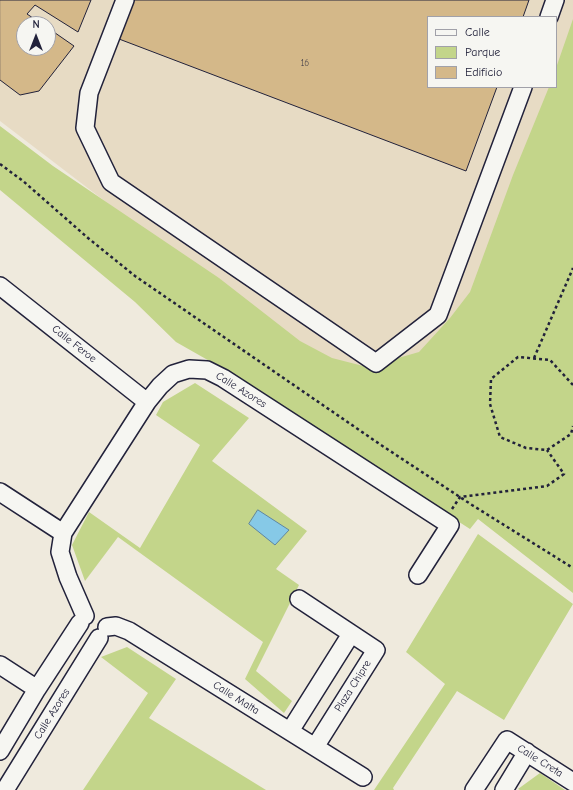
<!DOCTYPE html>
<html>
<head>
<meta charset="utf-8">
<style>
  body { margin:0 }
  #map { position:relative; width:573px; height:790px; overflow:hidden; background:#efeadd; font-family:"Comic Neue",sans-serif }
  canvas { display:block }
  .legend { position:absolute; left:427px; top:16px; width:130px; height:72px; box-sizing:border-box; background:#f6f6f2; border:1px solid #a1a1a9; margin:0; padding:5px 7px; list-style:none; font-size:12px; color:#22223b }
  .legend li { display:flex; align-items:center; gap:8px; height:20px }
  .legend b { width:20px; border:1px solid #a1a1a9 }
  .north { position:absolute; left:16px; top:16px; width:40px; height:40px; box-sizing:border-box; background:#f6f6f2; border:1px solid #a1a1a9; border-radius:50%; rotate:0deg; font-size:11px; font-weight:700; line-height:16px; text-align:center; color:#22223b }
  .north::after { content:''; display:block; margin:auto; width:14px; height:18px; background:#22223b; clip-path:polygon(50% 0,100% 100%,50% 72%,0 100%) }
</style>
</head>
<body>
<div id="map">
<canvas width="573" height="790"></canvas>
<ul class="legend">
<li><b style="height:5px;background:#f6f6f2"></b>Calle</li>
<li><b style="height:11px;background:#c3d58a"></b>Parque</li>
<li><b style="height:11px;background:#d4b889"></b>Edificio</li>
</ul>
<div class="north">N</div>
</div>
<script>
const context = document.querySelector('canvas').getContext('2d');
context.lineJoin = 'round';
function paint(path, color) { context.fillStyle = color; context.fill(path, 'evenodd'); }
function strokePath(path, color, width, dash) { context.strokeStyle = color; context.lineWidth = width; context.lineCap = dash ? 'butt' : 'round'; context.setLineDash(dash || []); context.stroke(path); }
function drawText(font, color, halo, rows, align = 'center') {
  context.font = font + ' "Comic Neue",sans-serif'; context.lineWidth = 3; context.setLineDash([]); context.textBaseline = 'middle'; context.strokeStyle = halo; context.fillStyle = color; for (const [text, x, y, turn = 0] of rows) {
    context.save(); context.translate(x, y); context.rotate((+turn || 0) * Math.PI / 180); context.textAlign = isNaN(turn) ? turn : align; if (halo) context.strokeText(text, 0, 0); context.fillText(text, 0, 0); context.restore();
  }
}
const built = new Path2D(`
  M 0,0 L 573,0 L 573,457 L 416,439 L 0,121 ZM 428,17 L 556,17 L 556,87 L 428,87 ZM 24,24 L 48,24 L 48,48 L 24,48 Z`);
const green = new Path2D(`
  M 573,19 L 573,593 L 478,519 L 470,529 L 213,363 L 176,342 L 135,302 L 0,190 L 0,126 L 53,166 L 219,278 L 300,341 L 332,358 L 367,367 L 419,352 L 450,318 L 470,292 L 513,175 L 549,87 L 556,87 L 556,68 Z
  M 195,383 L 249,418 L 212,461 L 307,531 L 276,569 L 299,585 L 256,671 L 292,701 L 284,713 L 245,679 L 263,642 L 118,537 L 85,581 L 72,545 L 89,512 L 140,548 L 200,445 L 156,415 L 163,402 Z
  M 478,534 L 573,604 L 504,720 L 457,691 L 393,788 L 394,790 L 374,790 L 445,684 L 406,652 Z
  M 127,647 L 176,679 L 149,718 L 266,790 L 83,790 L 148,693 L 101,657 Z
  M 540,773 L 565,790 L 520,790 L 518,789 Z`);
const water = new Path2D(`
  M 258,510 L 289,530 L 275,545 L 249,524 Z`);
const building = new Path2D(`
  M 0,0 L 91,0 L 78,32 L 35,5 L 27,14 L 42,24 L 24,24 L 24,48 L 48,48 L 48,28 L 74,46 L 39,91 L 20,95 L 0,80 Z
  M 134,0 L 529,0 L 523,17 L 428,17 L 428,87 L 497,87 L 466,171 L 119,39 Z`);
const path = new Path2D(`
  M 0,164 L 23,181 L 88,238 L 135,276 L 381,445 L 472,505 L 573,568
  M 534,358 L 573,268
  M 573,385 L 550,360 L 518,357 L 491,379 L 490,404 L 500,437 L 526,448 L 547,450 L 571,434 L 573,426
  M 452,509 L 460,497 L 547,486 L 564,474 L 547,450`);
const minor = new Path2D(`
  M 125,0 L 89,93 L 85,128 L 111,182 L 376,363 L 438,315 L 523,87
  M 549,17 L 555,0
  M 0,286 L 147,402
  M 0,492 L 63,533
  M 299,599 L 376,650 L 315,747
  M 85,616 L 68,577 L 60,552 L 63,533 L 147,402 L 160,386 L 173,374 L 189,369 L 207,370 L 223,378 L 450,525 L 418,575
  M 107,627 L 116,626 L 129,631 L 363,777
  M 0,665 L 37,689
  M 290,731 L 351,634
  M 0,751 L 37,689 L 80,623
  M 5,790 L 99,638
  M 474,790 L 507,740 L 573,782
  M 504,790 L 527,752`);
const numberNames = [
  ["16",305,63]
];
const streetNames = [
  ["Calle Feroe",74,344,38],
  ["Calle Azores",241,390,32],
  ["Plaza Chipre",353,686,-58],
  ["Calle Malta",236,698,32],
  ["Calle Azores",52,714,-58],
  ["Calle Creta",540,761,32]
];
paint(built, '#e7dbc4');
paint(green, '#c3d58a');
paint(water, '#86c9e7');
strokePath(water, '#5e86a2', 1);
paint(building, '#d4b889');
strokePath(building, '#22223b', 1);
strokePath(minor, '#22223b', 20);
strokePath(path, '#22223b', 2.5, [3, 3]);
strokePath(minor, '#f6f6f2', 17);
drawText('9px', '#4e484e', null, numberNames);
drawText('11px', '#22223b', '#f6f6f2', streetNames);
</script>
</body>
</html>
